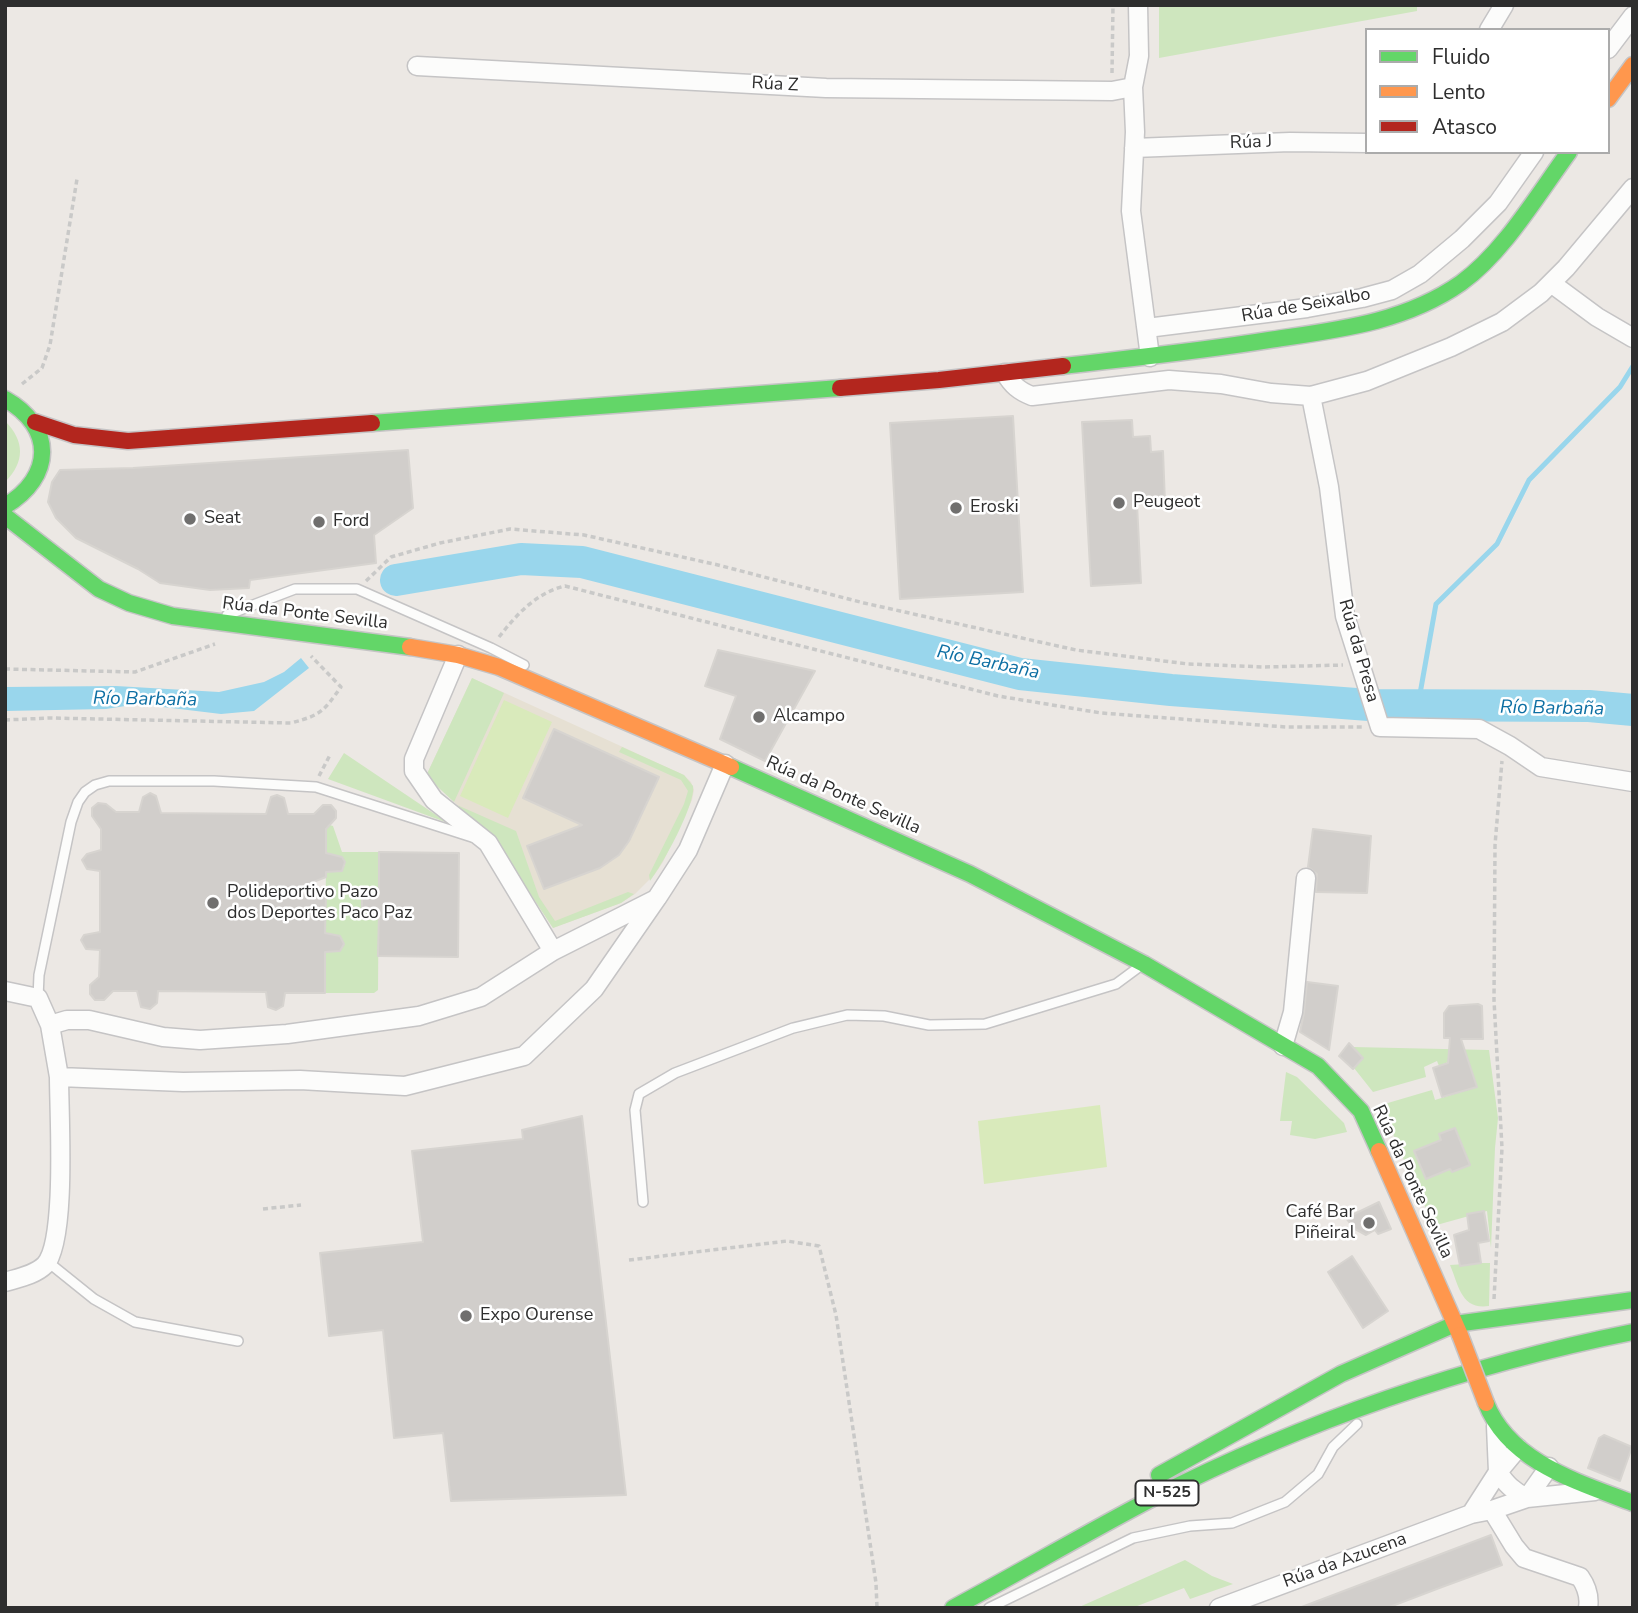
<!DOCTYPE html>
<html>
<head>
<meta charset="utf-8">
<style>
  body { margin:0 }
  #map { position:relative; width:1638px; height:1613px; overflow:hidden; background:#ece8e4; font-family:"Nunito Sans",sans-serif }
  canvas { display:block }
  .frame { position:absolute; inset:0; border:7px solid #2e2e2e; pointer-events:none }
  .legend { position:absolute; left:1365px; top:28px; width:245px; height:126px; box-sizing:border-box; background:#fff; border:2px solid #ababab; margin:0; padding:9px 12px; list-style:none; font-size:21px; color:#2e2e2e }
  .legend li { display:flex; align-items:center; gap:14px; height:35px }
  .legend b { width:35px; border:2px solid #ababab }
</style>
</head>
<body>
<div id="map">
<canvas width="1638" height="1613"></canvas>
<div class="frame"></div>
<ul class="legend">
<li><b style="height:9px;background:#63d668"></b>Fluido</li>
<li><b style="height:9px;background:#ff974d"></b>Lento</li>
<li><b style="height:9px;background:#b3261e"></b>Atasco</li>
</ul>
</div>
<script>
const context = document.querySelector('canvas').getContext('2d');
context.lineJoin = 'round';
function paint(path, color) { context.fillStyle = color; context.fill(path, 'evenodd'); }
function strokePath(path, color, width, dash) { context.strokeStyle = color; context.lineWidth = width; context.lineCap = dash ? 'butt' : 'round'; context.setLineDash(dash || []); context.stroke(path); }
function drawText(font, color, halo, rows, align = 'center') {
  context.font = font + ' "Nunito Sans",sans-serif'; context.lineWidth = 5; context.setLineDash([]); context.textBaseline = 'middle'; context.strokeStyle = halo; context.fillStyle = color; for (const [text, x, y, turn = 0] of rows) {
    context.save(); context.translate(x, y); context.rotate((+turn || 0) * Math.PI / 180); context.textAlign = isNaN(turn) ? turn : align; if (halo) context.strokeText(text, 0, 0); context.fillText(text, 0, 0); context.restore();
  }
}
const education = new Path2D(`
  M 472,678 L 684,775 L 691,782 L 694,790 L 692,800 L 663,862 L 655,874 L 635,894 L 621,903 L 553,928 L 494,839 L 426,776 Z`);
const green = new Path2D(`
  M 1159,5 L 1417,5 L 1417,11 L 1159,58 Z
  M 5,421 C 25,441 25,462 5,482 Z
  M 472,678 L 504,693 L 454,802 L 426,776 Z
  M 622,747 L 684,775 L 693,786 C 696,804 662,866 650,881 L 649,875 L 684,804 L 688,791 L 681,780 L 619,752 Z
  M 344,753 L 448,823 L 328,779 Z
  M 457,805 L 516,831 L 539,897 L 555,921 L 628,892 L 634,894 L 621,903 L 553,928 L 494,839 Z
  M 326,824 L 333,826 L 342,852 L 379,852 L 378,990 L 374,993 L 325,993 L 325,952 L 340,951 L 344,944 L 340,936 L 325,935 L 326,872 L 340,872 L 345,865 L 342,857 L 326,856 Z
  M 1353,1047 L 1489,1050 L 1498,1118 L 1495,1148 L 1491,1248 L 1487,1211 L 1433,1226 L 1418,1189 L 1422,1189 L 1419,1179 L 1411,1177 L 1381,1105 L 1432,1090 L 1435,1100 L 1477,1087 L 1448,1062 L 1439,1066 L 1437,1061 L 1424,1067 L 1426,1077 L 1373,1092 L 1354,1068 L 1363,1058 Z
  M 1286,1072 L 1297,1077 L 1344,1123 L 1347,1132 L 1315,1139 L 1290,1135 L 1292,1121 L 1280,1121 Z
  M 1481,1263 L 1490,1263 L 1489,1306 C 1461,1310 1459,1286 1450,1265 Z
  M 1185,1560 L 1212,1576 L 1233,1584 L 1190,1599 L 1184,1588 L 1132,1608 L 1077,1608 Z`);
const pitch = new Path2D(`
  M 504,700 L 552,722 L 508,818 L 460,796 Z
  M 1100,1105 L 1107,1167 L 984,1184 L 978,1121 Z`);
const water = new Path2D(`
  M 301,658 L 309,668 L 254,711 L 221,714 L 138,704 L 106,709 L 5,711 L 5,687 L 116,686 L 219,692 L 264,682 L 284,672 Z`);
const stream = new Path2D(`
  M 1418,705 L 1436,604 L 1497,544 L 1529,480 L 1620,387 L 1633,366`);
const river = new Path2D(`
  M 396,580 L 521,559 L 582,562 L 1020,674 L 1171,690 L 1369,705 L 1589,706 L 1633,710`);
const building = new Path2D(`
  M 1013,416 L 1023,592 L 900,599 L 890,423 Z
  M 1132,420 L 1133,437 L 1150,436 L 1151,452 L 1163,451 L 1165,503 L 1137,504 L 1141,583 L 1091,586 L 1082,422 Z
  M 408,450 L 413,508 L 374,535 L 376,563 L 250,580 L 249,588 L 210,590 L 160,583 L 138,569 L 76,538 L 56,518 L 48,502 L 52,482 L 60,470 L 133,468 Z
  M 718,650 L 815,671 L 765,761 L 720,739 L 736,696 L 705,686 Z
  M 554,729 L 659,777 L 629,841 L 619,855 L 600,868 L 544,889 L 527,846 L 582,825 L 523,798 Z
  M 150,793 L 156,796 L 161,813 L 266,814 L 271,797 L 277,795 L 284,798 L 288,814 L 314,814 L 323,805 L 331,805 L 336,811 L 336,818 L 326,829 L 326,853 L 342,857 L 345,862 L 342,871 L 326,872 L 326,877 L 283,894 L 326,895 L 325,933 L 340,936 L 344,944 L 340,951 L 325,952 L 325,993 L 285,993 L 283,1006 L 276,1010 L 268,1007 L 266,992 L 158,991 L 157,1003 L 150,1009 L 141,1007 L 137,991 L 113,991 L 104,1000 L 95,1000 L 90,994 L 90,985 L 99,977 L 100,950 L 86,949 L 81,940 L 84,935 L 100,932 L 100,871 L 87,869 L 82,860 L 87,854 L 101,850 L 101,829 L 92,816 L 92,808 L 98,803 L 106,804 L 116,812 L 139,812 L 143,797 Z
  M 1313,829 L 1371,836 L 1367,893 L 1316,892 L 1317,874 L 1308,867 Z
  M 379,852 L 459,853 L 458,957 L 378,956 L 379,913 L 362,912 L 362,896 L 379,896 Z
  M 1307,982 L 1338,986 L 1329,1050 L 1300,1032 L 1304,1013 Z
  M 1478,1004 L 1482,1006 L 1483,1039 L 1461,1039 L 1477,1087 L 1442,1097 L 1433,1068 L 1448,1063 L 1450,1038 L 1444,1038 L 1444,1013 L 1449,1006 Z
  M 1349,1043 L 1363,1058 L 1353,1069 L 1339,1056 Z
  M 582,1116 L 626,1495 L 451,1501 L 443,1433 L 394,1438 L 383,1330 L 329,1336 L 320,1253 L 423,1242 L 412,1151 L 523,1139 L 522,1130 Z
  M 1455,1128 L 1470,1165 L 1452,1172 L 1450,1169 L 1426,1179 L 1414,1151 L 1441,1140 L 1439,1134 Z
  M 1379,1202 L 1391,1229 L 1378,1234 L 1375,1230 L 1366,1235 L 1355,1229 L 1346,1218 Z
  M 1484,1211 L 1489,1241 L 1478,1243 L 1481,1263 L 1460,1266 L 1454,1235 L 1469,1230 L 1467,1214 Z
  M 1352,1256 L 1388,1311 L 1363,1328 L 1328,1272 Z
  M 1604,1435 L 1632,1447 L 1620,1481 L 1588,1468 L 1599,1438 Z
  M 1491,1535 L 1502,1565 L 1442,1587 L 1387,1608 L 1299,1608 Z`);
const path = new Path2D(`
  M 1112,73 L 1113,5
  M 22,384 L 42,368 L 50,345 L 77,179
  M 366,581 L 391,557 L 440,543 L 510,529 L 584,535 L 718,565 L 864,603 L 1076,650 L 1188,664 L 1264,667 L 1343,665
  M 499,637 C 517,614 536,593 565,586 L 998,696 L 1101,713 L 1286,727 L 1362,727
  M 5,669 L 135,672 L 215,644
  M 5,720 L 50,718 L 291,723 C 321,715 323,712 341,687 L 311,656
  M 319,776 L 330,755
  M 263,1209 L 301,1205
  M 629,1260 L 787,1241 L 819,1246 L 836,1315 L 876,1583 L 877,1608
  M 1494,1299 L 1502,1148 L 1494,1000 L 1495,845 L 1502,761`);
const lane = new Path2D(`
  M 227,615 L 295,589 L 357,589 L 491,648 L 524,665
  M 38,998 L 39,975 L 71,822 L 78,802 L 85,792 L 95,785 L 109,781 L 214,781 L 316,787 L 472,837
  M 643,1202 L 635,1110 L 639,1094 L 675,1073 L 793,1028 L 847,1015 L 884,1016 L 929,1025 L 985,1024 L 1116,984 L 1139,967
  M 48,1262 L 94,1299 L 135,1322 L 238,1341
  M 989,1608 L 1133,1538 L 1190,1526 L 1232,1523 L 1285,1502 L 1318,1474 L 1333,1447 L 1357,1424`);
const street = new Path2D(`
  M 1138,5 L 1139,56 L 1133,87 L 1135,132 L 1131,211 L 1150,357
  M 1489,30 L 1504,5
  M 1608,49 L 1633,16
  M 417,66 L 826,88 L 1112,91 L 1133,87
  M 1134,148 L 1290,142 L 1367,143
  M 1551,283 L 1597,317 L 1633,338
  M 1147,328 L 1307,308 L 1362,298 L 1392,290 L 1420,274 L 1462,239 L 1498,203 L 1534,152
  M 1005,373 C 1012,385 1019,391 1032,396 L 1169,380 L 1221,384 L 1271,393 L 1311,396 L 1367,381 L 1451,347 L 1502,322 L 1541,293 L 1566,268 L 1633,188
  M 1311,396 L 1329,487 L 1345,616 L 1380,727 L 1479,729 L 1510,746 L 1541,767 L 1633,782
  M 458,655 L 414,759 L 414,771 L 434,800 L 488,843 L 553,951
  M 5,991 L 38,998 L 50,1025 L 59,1077
  M 50,1025 L 67,1020 L 89,1020 L 163,1037 L 200,1040 L 287,1034 L 419,1016 L 481,997 L 553,951 L 654,900
  M 1283,1046 L 1293,1012 L 1306,878
  M 5,1282 C 18,1278 35,1275 45,1265 C 67,1241 59,1114 59,1077 L 183,1082 L 300,1080 L 405,1086 L 524,1056 L 594,989 L 657,898 L 688,850 L 725,764
  M 1518,1448 L 1498,1472 C 1506,1484 1513,1491 1527,1498 L 1549,1467
  M 1492,1510 L 1514,1546 L 1524,1558 L 1580,1577 C 1587,1587 1590,1596 1588,1608
  M 1471,1514 L 1498,1472 L 1496,1426
  M 1219,1608 L 1471,1514 L 1492,1510 L 1527,1498 L 1595,1491`);
const fast = new Path2D(`
  M 1063,366 C 1132,358 1201,351 1269,340 C 1336,330 1404,323 1461,283 C 1504,252 1538,194 1569,152
  M 5,399 C 55,427 54,477 5,506
  M 372,423 L 840,388
  M 5,516 L 99,589 L 129,603 L 173,616 L 410,647
  M 731,767 L 970,874 L 1144,964 L 1318,1066 L 1361,1111 L 1379,1151
  M 1455,1324 L 1633,1300
  M 1486,1403 C 1509,1462 1578,1482 1633,1503
  M 1159,1475 L 1341,1374 L 1455,1324
  M 953,1608 C 1020,1572 1086,1533 1153,1498 C 1305,1421 1467,1365 1633,1332`);
const slow = new Path2D(`
  M 1608,99 L 1633,65
  M 410,647 L 458,655 L 499,667 L 731,767
  M 1379,1151 L 1460,1335`);
const jam = new Path2D(`
  M 840,388 L 939,380 L 1063,366
  M 35,422 L 74,435 L 128,441 L 372,423`);
const slowBridge = new Path2D(`
  M 1460,1335 L 1486,1403`);
const markers = [
  [1119,503,7,"#706f6e"],
  [956,508,7,"#706f6e"],
  [190,519,7,"#706f6e"],
  [319,522,7,"#706f6e"],
  [759,717,7,"#706f6e"],
  [213,903,7,"#706f6e"],
  [1369,1223,7,"#706f6e"],
  [466,1316,7,"#706f6e"]
];
const shields = [
  [1167,1493,63]
];
const shieldNames = [
  ["N-525",1167,1493]
];
const streetNames = [
  ["Rúa Z",775,85,3],
  ["Rúa J",1251,143,-2],
  ["Rúa de Seixalbo",1306,306,-10],
  ["Rúa da Ponte Sevilla",305,614,7],
  ["Rúa da Presa",1358,651,74],
  ["Rúa da Ponte Sevilla",843,796,24],
  ["Rúa da Ponte Sevilla",1412,1182,65],
  ["Rúa da Azucena",1345,1561,-20]
];
const poiNames = [
  ["Peugeot",1133,503],
  ["Eroski",970,508],
  ["Seat",204,519],
  ["Ford",333,522],
  ["Alcampo",773,717],
  ["Polideportivo Pazo",227,893],
  ["dos Deportes Paco Paz",227,914],
  ["Café Bar",1355,1213,"right"],
  ["Piñeiral",1355,1234,"right"],
  ["Expo Ourense",480,1316]
];
const waterNames = [
  ["Río Barbaña",988,663,12],
  ["Río Barbaña",145,700,1],
  ["Río Barbaña",1552,709,1]
];
paint(education, '#e6e0d3');
paint(green, '#cee6be');
paint(pitch, '#d9eabb');
paint(water, '#99d6ec');
strokePath(stream, '#99d6ec', 5);
strokePath(river, '#99d6ec', 32);
paint(building, '#d1cecb');
strokePath(building, '#d7d4d0', 2);
strokePath(lane, '#c5c4c5', 12);
strokePath(street, '#c5c4c5', 21);
strokePath(fast, '#c5c4c5', 19);
strokePath(slow, '#c5c4c5', 19);
strokePath(jam, '#c5c4c5', 19);
strokePath(path, '#c9c9c8', 3.5, [5, 3.5]);
strokePath(lane, '#fcfcfb', 9);
strokePath(street, '#fcfcfb', 18);
strokePath(fast, '#63d668', 16);
strokePath(slow, '#ff974d', 16);
strokePath(jam, '#b3261e', 16);
strokePath(slowBridge, '#c5c4c5', 19, []);
strokePath(slowBridge, '#ff974d', 16);
for (const [x, y, r, color] of markers) { const dot = new Path2D(); dot.arc(x, y, r, 0, 2 * Math.PI); context.fillStyle = color; context.fill(dot); strokePath(dot, '#fff', 2.5); }
for (const [x, y, w] of shields) { const box = new Path2D(); box.roundRect(x - w / 2, y - 12.5, w, 25, 5); context.fillStyle = '#fff'; context.fill(box); strokePath(box, '#2e2e2e', 2); }
drawText('bold 16px', '#2e2e2e', null, shieldNames);
drawText('18px', '#2e2e2e', '#fff', streetNames);
drawText('18px', '#2e2e2e', '#fff', poiNames, 'left');
drawText('italic 19px', '#0d6fa3', '#fff', waterNames);
</script>
</body>
</html>
